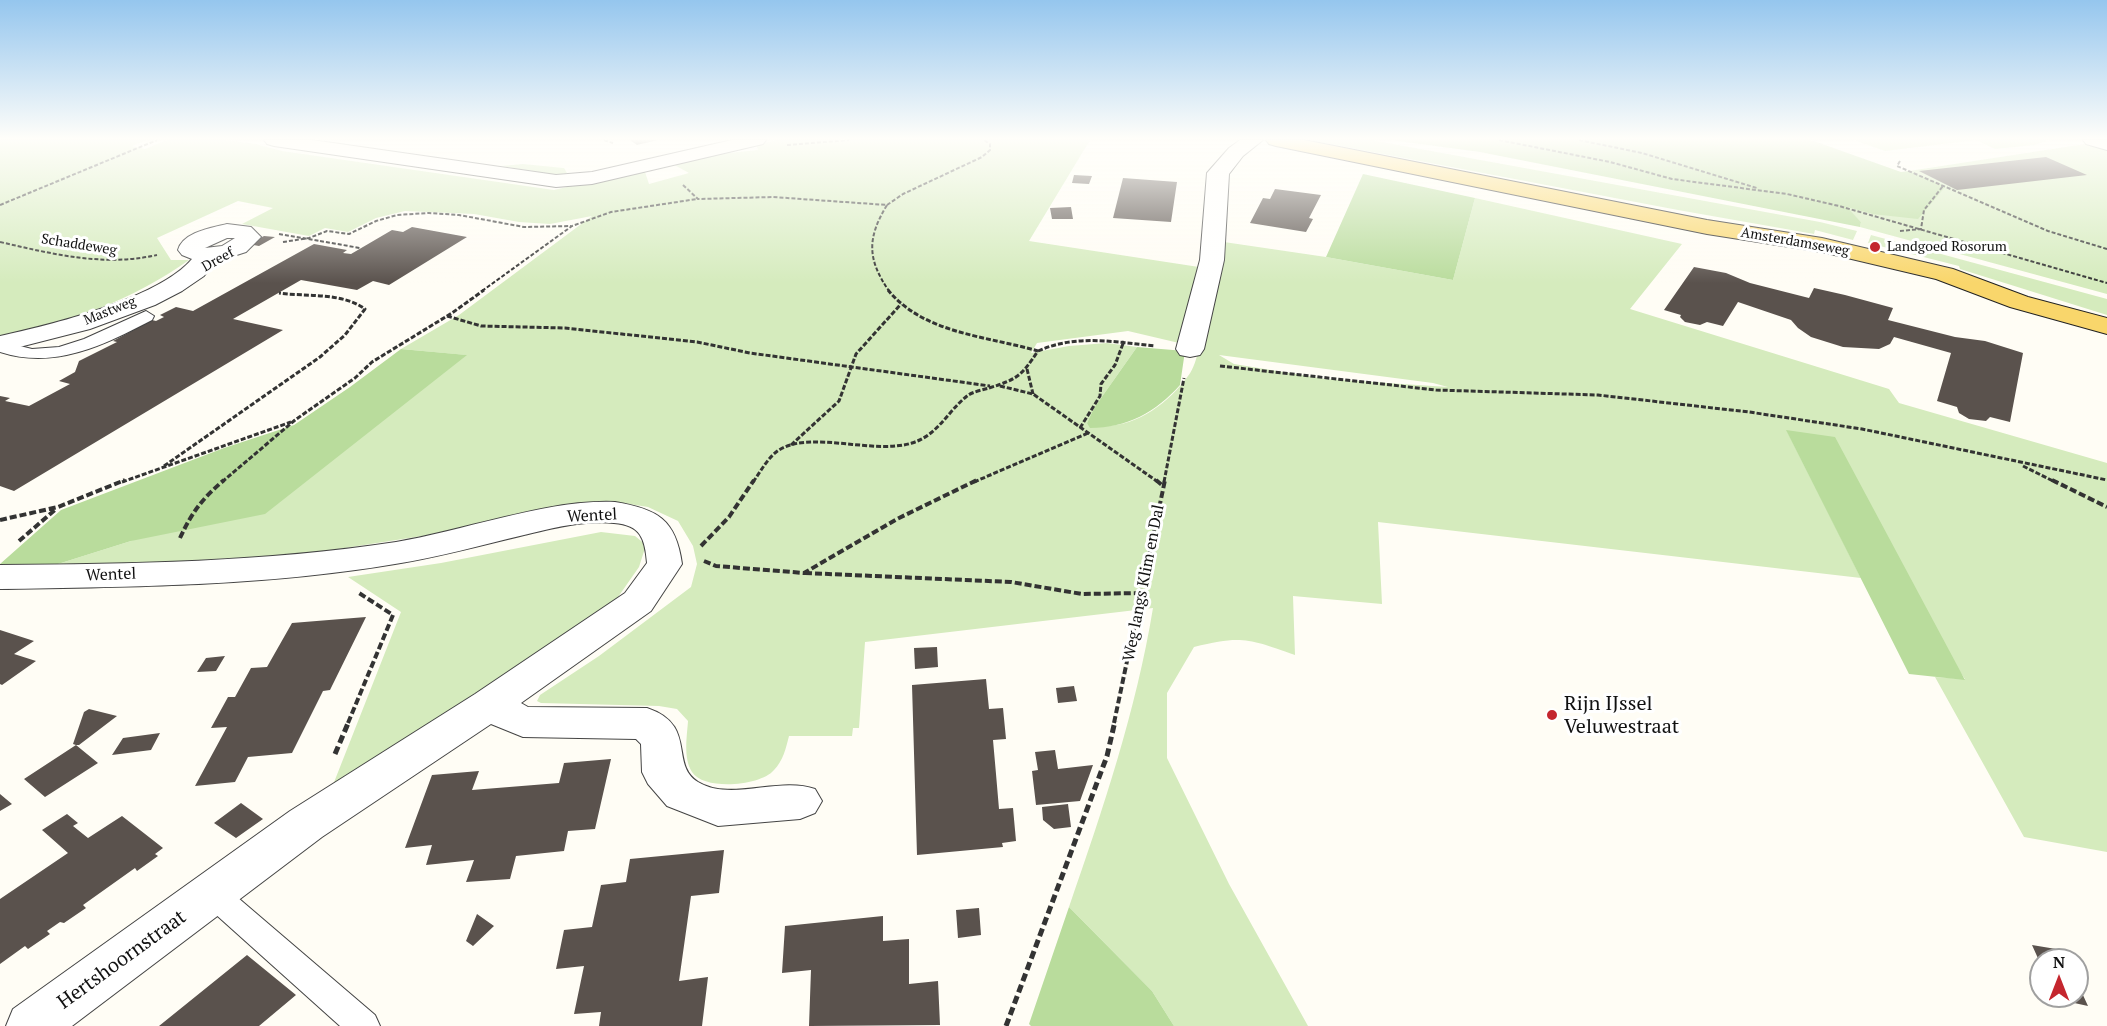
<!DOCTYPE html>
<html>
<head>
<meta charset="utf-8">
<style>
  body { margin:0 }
  #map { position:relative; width:2107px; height:1026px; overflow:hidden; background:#fffdf5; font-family:"PT Serif",serif }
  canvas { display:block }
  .north { position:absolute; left:2029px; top:948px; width:60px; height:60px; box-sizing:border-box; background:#fff; border:2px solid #a0a0a0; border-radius:50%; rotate:0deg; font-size:16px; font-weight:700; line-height:24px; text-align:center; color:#111 }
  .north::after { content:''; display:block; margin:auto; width:21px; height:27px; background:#c4262e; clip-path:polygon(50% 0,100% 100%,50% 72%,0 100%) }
</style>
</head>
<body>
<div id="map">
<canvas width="2107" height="1026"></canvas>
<div class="north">N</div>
</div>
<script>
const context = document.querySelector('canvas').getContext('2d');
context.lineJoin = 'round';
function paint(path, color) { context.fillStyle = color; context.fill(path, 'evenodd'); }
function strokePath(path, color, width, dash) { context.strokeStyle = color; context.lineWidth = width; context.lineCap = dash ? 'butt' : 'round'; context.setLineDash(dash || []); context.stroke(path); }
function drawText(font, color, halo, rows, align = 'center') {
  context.font = font + ' "PT Serif",serif'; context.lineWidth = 6; context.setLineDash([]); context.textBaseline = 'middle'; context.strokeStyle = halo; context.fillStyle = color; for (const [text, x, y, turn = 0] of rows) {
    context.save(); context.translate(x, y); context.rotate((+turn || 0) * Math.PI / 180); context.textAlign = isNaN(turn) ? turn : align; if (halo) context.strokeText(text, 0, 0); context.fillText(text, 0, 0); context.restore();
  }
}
const green = new Path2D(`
  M 0,140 L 147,140 L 132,146 L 145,149 L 167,140 L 225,140 L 256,144 L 282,151 L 554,190 L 644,169 L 649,184 L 689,173 L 669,162 L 691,157 L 758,150 L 756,144 L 778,140 L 1090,140 L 1029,241 L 1199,267 L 1179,343 L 1128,331 L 1037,343 L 1031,353 L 1069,346 L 1107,343 L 1137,347 L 1094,408 L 1087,423 C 1125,435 1166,407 1188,376 C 1194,369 1196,358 1199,350 L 1204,350 L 1224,242 L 1326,257 L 1453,280 L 1475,198 L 1682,244 L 1630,309 L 1889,389 L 1899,403 L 2107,463 L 2107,852 L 2024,837 L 1935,677 L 1965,679 L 1787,431 L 1861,578 L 1378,522 L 1382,604 L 1293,596 L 1295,655 C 1249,639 1242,635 1194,647 L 1167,693 L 1167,758 L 1229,884 L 1308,1026 L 1174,1026 L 1152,991 L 1069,907 C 1103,809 1136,711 1153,608 L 865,642 L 859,728 L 853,728 L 852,736 L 789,736 C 786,748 783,761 774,770 C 761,786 704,791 692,772 C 683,758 687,736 688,721 L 677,709 L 659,706 L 541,703 L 537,701 L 540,695 L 599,656 L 691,587 L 697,564 L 693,546 L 678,521 L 648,507 L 623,503 L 582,507 L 519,521 L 306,554 L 42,569 L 131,541 L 466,355 L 401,349 L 459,315 L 592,216 L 550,224 L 519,222 L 474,214 L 405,211 L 376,218 L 348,232 L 325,228 L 309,236 L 242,224 L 273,208 L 238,201 L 157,238 L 171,260 L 189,260 C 133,300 67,324 0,336 ZM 1219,355 L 1433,383 L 1448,387 L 1326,379 L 1234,364 Z
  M 1309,140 L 1371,140 L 1820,222 L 1857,231 L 1853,240 L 1815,230 L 1814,234 L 1678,210 Z
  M 1854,140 L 2049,140 L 2034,145 L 1995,149 L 1976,140 L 1885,151 Z
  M 2085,144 L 2107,149 L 2107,294 L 1860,227 L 1861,222 L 1845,206 L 1872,214 L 1946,186 L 1909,171 Z
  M 523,164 L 564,168 L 567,173 L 557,175 L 501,166 Z
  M 1871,235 L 2107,299 L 2107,315 L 1960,269 L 1959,266 L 1868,243 Z
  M 601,532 L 635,536 L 646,545 L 639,567 L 618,597 L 571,637 L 329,795 L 401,612 L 348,577 L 441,563 Z`);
const forest = new Path2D(`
  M 1391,140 L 1811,140 L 1901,172 L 1909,171 L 1946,186 L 1918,219 L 1872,214 L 1847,207 L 1861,222 L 1860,227 L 1480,152 Z
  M 1363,174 L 1475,198 L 1453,280 L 1326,257 Z
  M 1137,347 L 1185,351 L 1180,385 C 1156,412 1127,428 1090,428 L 1087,423 L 1094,408 Z
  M 401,349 L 467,355 L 265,514 L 131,541 L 42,569 L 0,571 L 0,564 L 61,510 L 224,448 L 294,425 L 350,387 Z
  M 1786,430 L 1835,437 L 1965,680 L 1909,674 Z
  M 1069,907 L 1152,991 L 1174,1026 L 1031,1026 L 1029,1024 Z`);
const building = new Path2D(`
  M 630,140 L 658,140 L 637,145 Z
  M 2046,157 L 2087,175 L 1957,190 L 1919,171 Z
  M 1074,175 L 1092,176 L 1089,184 L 1072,183 Z
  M 1123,178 L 1177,182 L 1171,222 L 1113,218 Z
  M 1275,189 L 1321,195 L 1309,218 L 1313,219 L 1306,232 L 1250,223 L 1263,198 L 1270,199 Z
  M 1071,207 L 1073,219 L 1052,219 L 1050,208 Z
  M 412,227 L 467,237 L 389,285 L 373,281 L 357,290 L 301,280 L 233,319 L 283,330 L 14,491 L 0,486 L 0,396 L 10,398 L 5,401 L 29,406 L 70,384 L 59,381 L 75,372 L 79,361 L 117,342 L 113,341 L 152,320 L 156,321 L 164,317 L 160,315 L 176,307 L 193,311 L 314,244 L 347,250 L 343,253 L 351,254 L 392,230 L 403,232 Z
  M 264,236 L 275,237 L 259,246 L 248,244 Z
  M 1694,267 L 1726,273 L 1750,283 L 1809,298 L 1814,288 L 1845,295 L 1893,308 L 1888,320 L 1955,337 L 1985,341 L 2023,353 L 2010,422 L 1990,417 L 1986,421 L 1969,419 L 1959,413 L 1957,407 L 1937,401 L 1951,353 L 1894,337 L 1890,344 L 1879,349 L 1843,347 L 1811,337 L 1798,328 L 1791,320 L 1738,302 L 1723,326 L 1707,322 L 1700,325 L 1685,322 L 1680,317 L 1681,315 L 1664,310 Z
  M 366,617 L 330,690 L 323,691 L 292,753 L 248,757 L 235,782 L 195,786 L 227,727 L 211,728 L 228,697 L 235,697 L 251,668 L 267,667 L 292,623 Z
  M 0,630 L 34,641 L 14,654 L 36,661 L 2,685 L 0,684 Z
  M 937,647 L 938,667 L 915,669 L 914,648 Z
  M 225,656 L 216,671 L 197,672 L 206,658 Z
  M 986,679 L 989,709 L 1003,708 L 1006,739 L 993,740 L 996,774 L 999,809 L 1013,808 L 1016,841 L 1002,843 L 1003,847 L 917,855 L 912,685 Z
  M 1074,686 L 1077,701 L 1058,703 L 1056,688 Z
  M 89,709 L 117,716 L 79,745 L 76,745 L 98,763 L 45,797 L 24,779 L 76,745 L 73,744 L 84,712 Z
  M 160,733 L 151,750 L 112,755 L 123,738 Z
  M 1055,750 L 1058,769 L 1093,765 L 1080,801 L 1036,805 L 1032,771 L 1038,770 L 1035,752 Z
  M 611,759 L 595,829 L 568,831 L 564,851 L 516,856 L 510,879 L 466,882 L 474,860 L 426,865 L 432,845 L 405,848 L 432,775 L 479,771 L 472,790 L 559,783 L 564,763 Z
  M 0,794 L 12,804 L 0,811 Z
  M 241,803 L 263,819 L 236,838 L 214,823 Z
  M 1068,804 L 1071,827 L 1054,829 L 1043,820 L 1042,807 Z
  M 67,814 L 78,823 L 73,826 L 88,838 L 122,816 L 163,848 L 155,854 L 158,856 L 137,871 L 135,868 L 83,905 L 86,908 L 64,923 L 60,922 L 47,931 L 50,934 L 28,949 L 25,946 L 0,964 L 0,899 L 68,853 L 42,830 Z
  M 724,850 L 719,893 L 691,896 L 679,981 L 708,977 L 702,1026 L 599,1026 L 601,1012 L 574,1014 L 584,966 L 556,969 L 564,930 L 592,927 L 601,885 L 626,882 L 630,859 Z
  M 979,908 L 981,935 L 958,938 L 956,910 Z
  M 477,914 L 494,926 L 473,946 L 466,941 Z
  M 883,916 L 883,941 L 909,939 L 909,984 L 938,981 L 940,1025 L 809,1026 L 811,970 L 782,973 L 785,926 Z
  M 2032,945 L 2062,950 L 2066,960 L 2041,960 L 2041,965 Z
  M 247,955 L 296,995 L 259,1026 L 159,1026 Z
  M 2077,982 L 2088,1006 L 2056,999 L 2055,996 L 2077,996 Z`);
const pathFar3 = new Path2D(`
  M 604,140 L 613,143
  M 1499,140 L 1610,162 L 1672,179 L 1787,194 L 1839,206 L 2107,283
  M 1579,140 L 1642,153 L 1757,188
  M 787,145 L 849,140
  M 1900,161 L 1897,166 L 2048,231 L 2107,249
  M 683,185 L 698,199 L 773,197 L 887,205 C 867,238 867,259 889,291
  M 0,205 L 157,140
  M 887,205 L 903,194 L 982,157 L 990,150 L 990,144 L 984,140
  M 1900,231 L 1921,229 L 1924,210 L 1943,186
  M 320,241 L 360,248
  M 0,242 C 53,254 103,267 157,255
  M 283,242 L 309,238 L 327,231 L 349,234 L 376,221 L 397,215 L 429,213 L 459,215 L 524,227 L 571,226
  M 482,291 L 572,226 L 611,212 L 697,199`);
const pathFar2 = new Path2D(`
  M 447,316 L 481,326 L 565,328 L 697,342 L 750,353 L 990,386
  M 1038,351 C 1076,334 1115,342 1155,346
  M 1220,366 L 1436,390 L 1598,395 L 1749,412 L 1862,429 L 2107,480
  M 1027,369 L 1033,394
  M 1000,386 L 1033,394 L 1158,482
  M 1080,428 L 1100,396 L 1101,384 L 1115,365 L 1124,341
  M 791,445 L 839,401 L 856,354 L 901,304
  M 164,466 L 320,357 L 345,335 L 365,309 C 341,292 307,297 279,293
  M 2023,466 L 2055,482
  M 122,482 L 291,422
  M 222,482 L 295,420 L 355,378 L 372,362 L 452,313 L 484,290
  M 753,482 C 761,471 768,457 779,450 C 811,430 873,455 912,443 C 938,435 947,412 967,396 C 972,392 982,390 989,388 C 1018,379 1021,376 1038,351 C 987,336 924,334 888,290
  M 974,482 L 1088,433
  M 1164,482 L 1184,378`);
const pathFar1 = new Path2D(`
  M 1156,480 L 1163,486
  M 2052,480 L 2107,507
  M 0,520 L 58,507 L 125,480
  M 180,538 C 192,512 202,499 224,480
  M 19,541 L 56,509
  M 701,546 L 729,517 L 754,480
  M 704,561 L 716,566 L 804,573 L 897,519 L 977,480
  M 805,573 L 1011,582 L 1082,594 L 1143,593
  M 348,723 L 393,615 L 359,593
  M 1114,723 L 1165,480`);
const path = new Path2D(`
  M 335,754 L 349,721
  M 1006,1026 L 1107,756 L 1115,721`);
const service = new Path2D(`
  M 146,311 L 154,316 L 152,320 C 104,345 55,370 0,352 L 0,341 L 32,349 L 59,347 L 84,339 Z
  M 213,881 L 223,885 L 375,1015 L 380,1026 L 340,1026 L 203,903 L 198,894 L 203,885 Z`);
const minor = new Path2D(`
  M 264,140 L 312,140 L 556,175 L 592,172 L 732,140 L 766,140 L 763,144 L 592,184 L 556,187 L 274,146 L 267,144 Z
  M 1240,140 L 1263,140 L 1243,156 L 1229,174 L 1224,260 L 1204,349 L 1200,355 L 1190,357 L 1180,355 L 1176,349 L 1200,260 L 1207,173 L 1229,148 Z
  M 2083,140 L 2107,140 L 2107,150 L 2086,144 Z
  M 227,224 L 251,227 L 261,237 L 246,252 L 215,262 L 204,276 L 182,291 L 155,305 L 90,329 L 0,352 L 0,336 C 50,325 158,299 192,259 L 182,255 L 178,250 C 183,232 211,228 227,224 ZM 227,238 L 235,238 L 222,246 L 205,248 Z
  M 615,502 C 657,509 676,519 682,564 L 651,611 L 521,703 L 528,707 L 647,708 C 698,725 669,764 698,782 C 731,802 779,776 815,789 L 822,801 L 815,813 L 800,819 L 718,826 L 667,806 L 648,784 L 642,772 L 641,744 L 636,739 L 523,737 L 491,724 L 322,837 L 72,1026 L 6,1026 L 13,1009 L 290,811 L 475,694 L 625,593 L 647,563 C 645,539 641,525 614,523 C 585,520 553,528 524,535 C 482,545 439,557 395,564 C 265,586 132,587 0,589 L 0,565 C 132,564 265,562 396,542 C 464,531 547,499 615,502 Z`);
const primary = new Path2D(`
  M 1266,140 L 1304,140 L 1707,220 L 1822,238 L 1953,269 L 2028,297 L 2107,318 L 2107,334 L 2010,307 L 1936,279 L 1822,252 L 1707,234 L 1276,146 L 1269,144 Z`);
const pathBridge = new Path2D(`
  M 279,234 L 320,241`);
const markers = [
  [1875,247,6,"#c4262e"],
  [1552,715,6,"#c4262e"]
];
const farStreetnames = [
  ["Amsterdamseweg",1795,242,10],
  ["Schaddeweg",79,245,9],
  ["Dreef",218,260,-29],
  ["Mastweg",110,311,-22]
];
const farPoinames = [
  ["Landgoed Rosorum",1887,247]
];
const streetNames = [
  ["Wentel",592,516,-3],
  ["Wentel",111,575,-2],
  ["Weg langs Klim en Dal",1144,583,-79]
];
const nearPoinames = [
  ["Rijn IJssel",1564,704],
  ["Veluwestraat",1564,727]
];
const nearStreetnames = [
  ["Hertshoornstraat",122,960,-36]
];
paint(green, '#d5ebbd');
paint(forest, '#b9dc9c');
paint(building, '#5a524d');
strokePath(service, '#444', 2);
strokePath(minor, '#444', 2);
strokePath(primary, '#222', 2);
strokePath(pathFar3, '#333', 2, [4, 2]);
strokePath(pathFar2, '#333', 3, [5, 2]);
strokePath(pathFar1, '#333', 4, [7, 3]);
strokePath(path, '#333', 5, [8, 4]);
paint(service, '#fff');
paint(minor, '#fff');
paint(primary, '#f9d66b');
strokePath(pathBridge, '#333', 2, [4, 2]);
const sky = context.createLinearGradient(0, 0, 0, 283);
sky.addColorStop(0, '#95c6ee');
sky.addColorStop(0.49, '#fffefa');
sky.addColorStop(1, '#fffefa00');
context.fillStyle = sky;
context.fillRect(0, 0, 2107, 283);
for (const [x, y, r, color] of markers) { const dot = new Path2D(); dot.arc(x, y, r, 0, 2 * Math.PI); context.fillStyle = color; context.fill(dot); strokePath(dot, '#fff', 2); }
drawText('14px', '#111', '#fff', farStreetnames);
drawText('14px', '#111', '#fff', farPoinames, 'left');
drawText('16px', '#111', '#fff', streetNames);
drawText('20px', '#111', '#fff', nearPoinames, 'left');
drawText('20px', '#111', '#fff', nearStreetnames);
</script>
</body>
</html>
